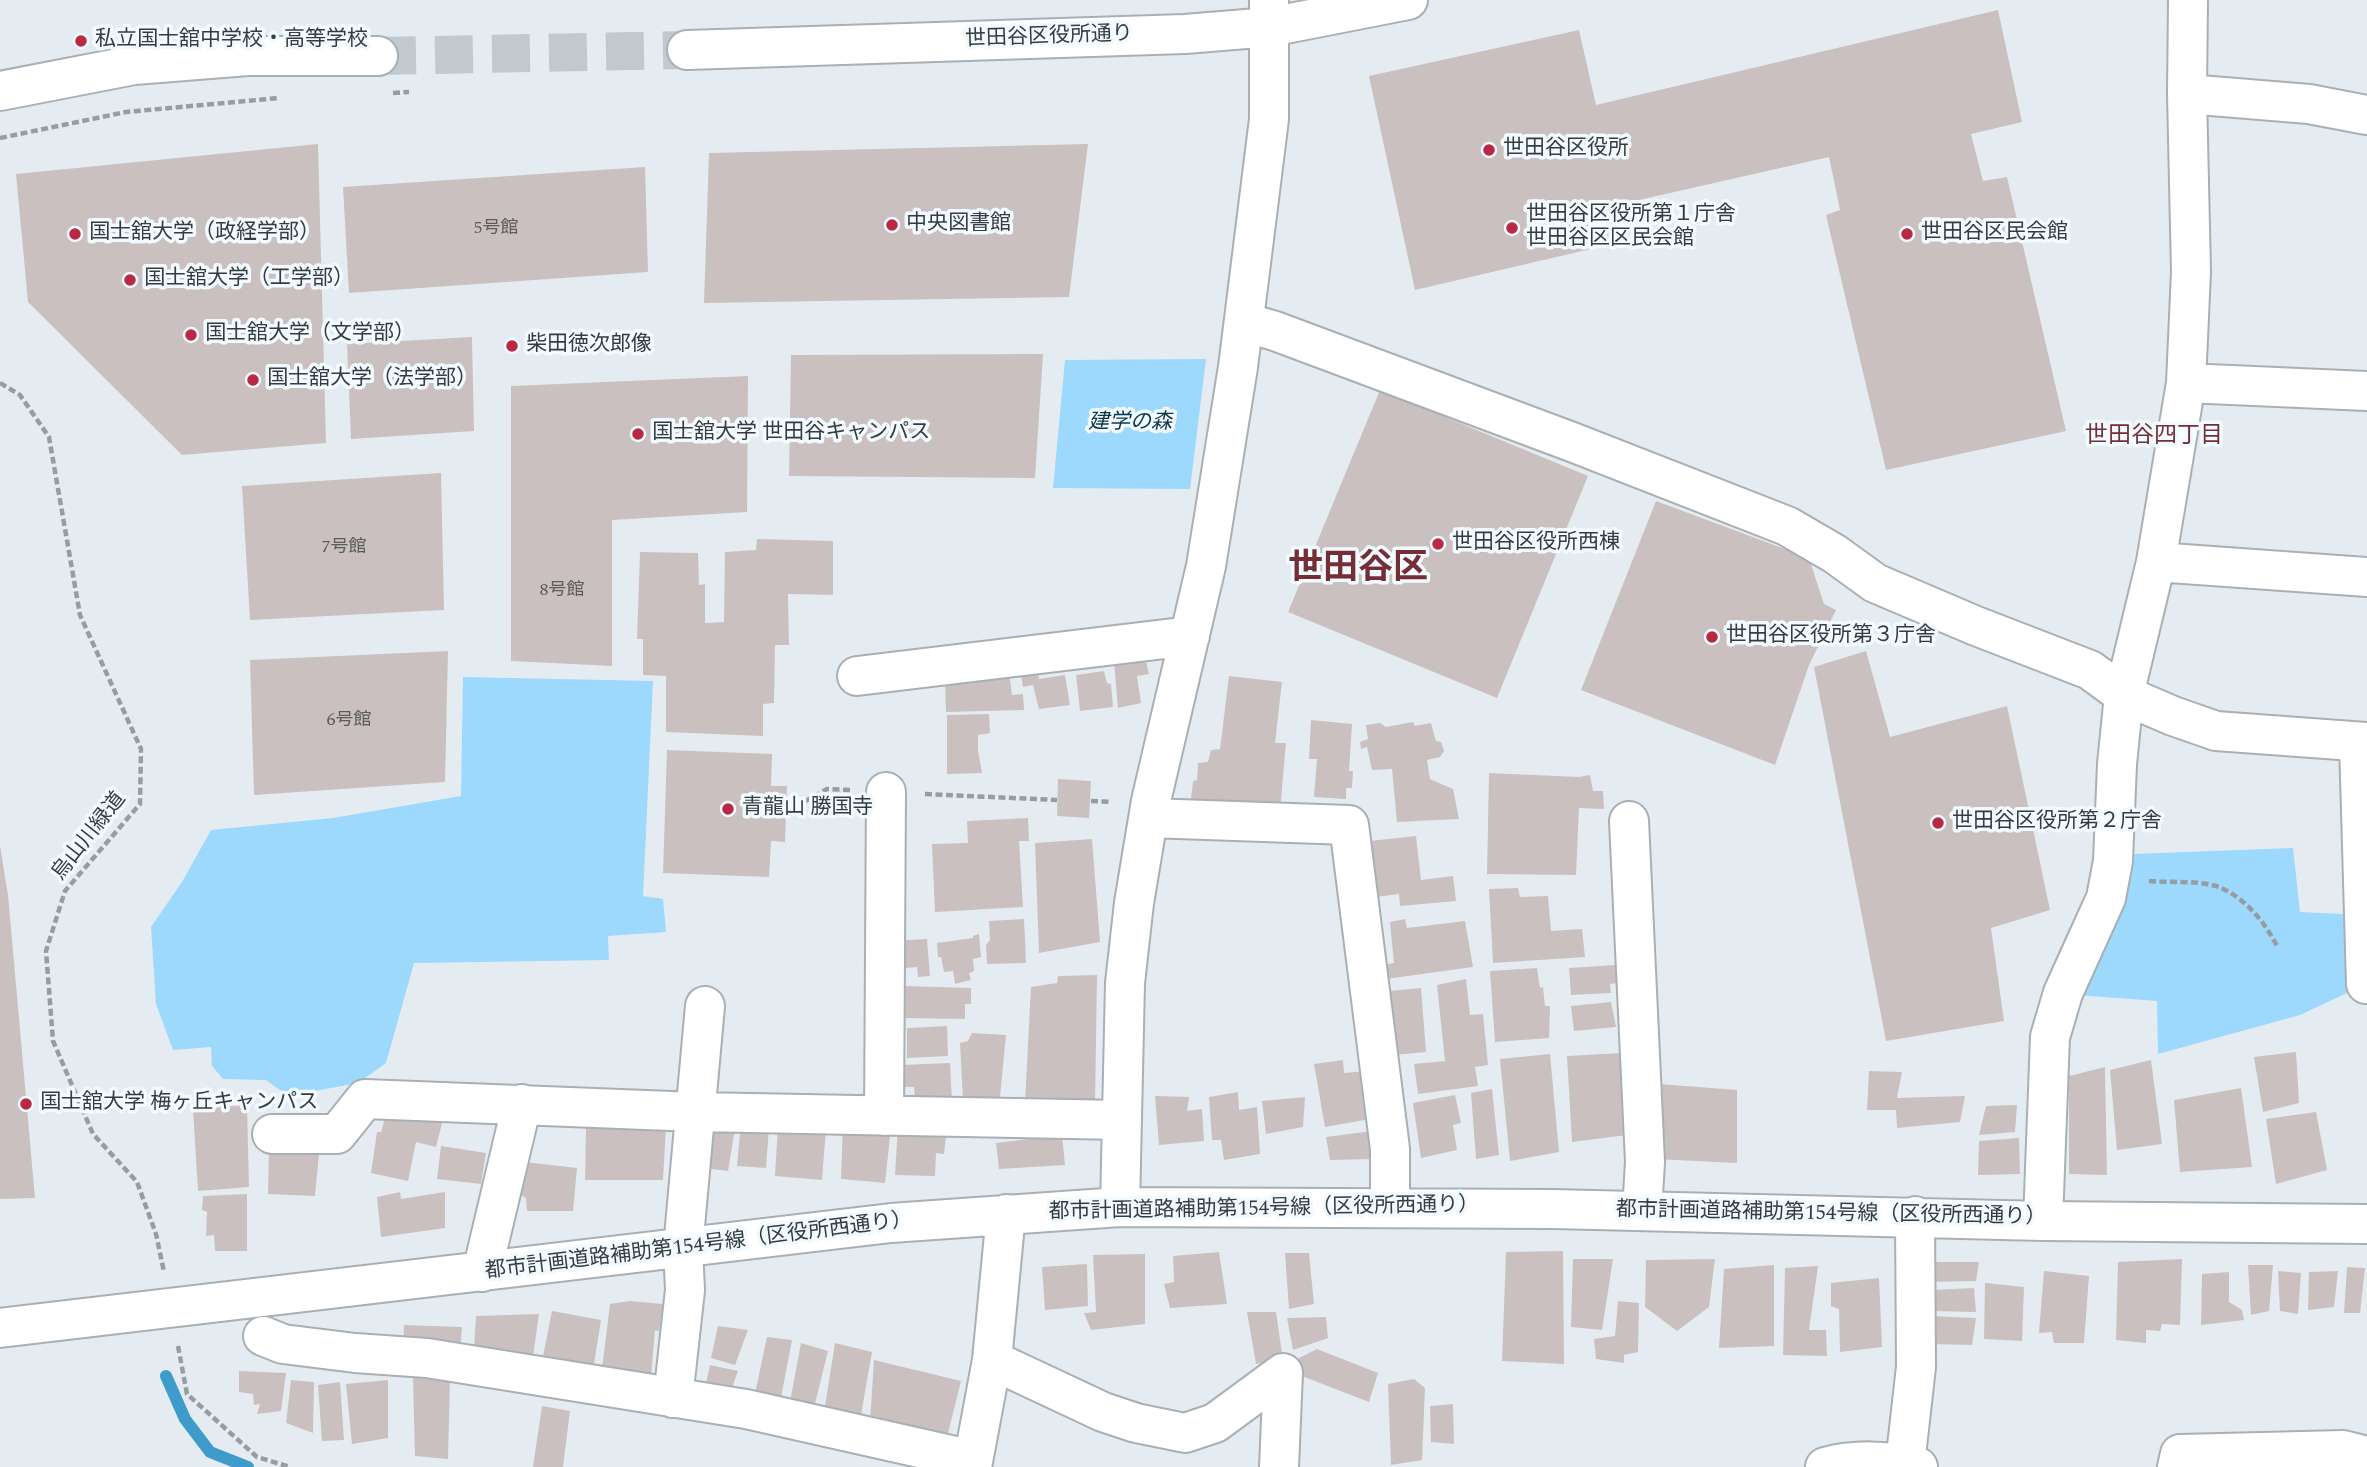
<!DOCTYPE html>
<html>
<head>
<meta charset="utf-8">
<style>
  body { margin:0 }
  canvas { display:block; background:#e4ecf2 }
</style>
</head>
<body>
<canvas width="2367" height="1467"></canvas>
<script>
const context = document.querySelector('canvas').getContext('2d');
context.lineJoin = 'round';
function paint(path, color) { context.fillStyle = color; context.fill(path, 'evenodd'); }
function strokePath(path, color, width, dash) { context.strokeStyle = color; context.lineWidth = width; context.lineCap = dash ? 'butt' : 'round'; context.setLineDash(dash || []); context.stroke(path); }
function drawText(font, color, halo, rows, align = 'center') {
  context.font = font + ' Spectral,"Noto Sans JP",serif'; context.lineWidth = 7; context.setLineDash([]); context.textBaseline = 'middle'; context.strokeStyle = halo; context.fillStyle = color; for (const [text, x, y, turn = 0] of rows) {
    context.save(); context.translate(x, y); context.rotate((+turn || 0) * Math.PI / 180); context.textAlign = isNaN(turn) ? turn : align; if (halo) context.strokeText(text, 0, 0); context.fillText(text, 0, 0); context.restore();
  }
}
const green = new Path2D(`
  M 1206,359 L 1190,489 L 1053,488 L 1065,360 Z
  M 463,677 L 653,681 L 643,896 L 663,899 L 666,932 L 608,936 L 609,960 L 414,963 L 386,1063 L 358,1083 L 288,1096 L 266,1080 L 223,1079 L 212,1066 L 211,1047 L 173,1050 L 156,1004 L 151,927 L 182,882 L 211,830 L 333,818 L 461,796 Z
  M 2293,848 L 2300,912 L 2364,915 L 2366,984 L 2300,1015 L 2158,1054 L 2157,1001 L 2076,995 L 2119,911 L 2133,854 Z`);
const stream = new Path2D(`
  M 166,1376 L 185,1419 L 210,1452 L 248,1467`);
const building = new Path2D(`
  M 1998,10 L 2022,122 L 1971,134 L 1983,181 L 2007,177 L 2066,431 L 1886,470 L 1826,215 L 1840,210 L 1829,157 L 1617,205 L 1625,241 L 1415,290 L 1369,76 L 1579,30 L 1596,105 Z
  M 318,144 L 326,443 L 182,455 L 28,302 L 16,174 Z
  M 1088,144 L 1069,297 L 704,303 L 709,153 Z
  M 645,167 L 648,272 L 349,293 L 343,187 Z
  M 472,337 L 474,431 L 351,439 L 347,344 Z
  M 1043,354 L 1035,478 L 789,476 L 791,355 Z
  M 748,376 L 747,512 L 612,520 L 612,666 L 511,661 L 511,386 Z
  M 1380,390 L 1588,476 L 1497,698 L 1288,612 Z
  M 441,473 L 444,610 L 250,620 L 242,486 Z
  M 1656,501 L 1809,558 L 1824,604 L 1836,610 L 1809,665 L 1775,765 L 1581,690 Z
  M 757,539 L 833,541 L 833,595 L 788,594 L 789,645 L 775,645 L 774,703 L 763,704 L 763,736 L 666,732 L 666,676 L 643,675 L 643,639 L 637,639 L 640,552 L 698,553 L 699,585 L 705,584 L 705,623 L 724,622 L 725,552 L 756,550 Z
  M 448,651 L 445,782 L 254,795 L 250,660 Z
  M 1866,651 L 1890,737 L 2007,706 L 2050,910 L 1991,928 L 2004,1021 L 1886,1041 L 1814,667 Z
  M 1145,657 L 1149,674 L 1137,676 L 1141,703 L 1118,708 L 1114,662 Z
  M 1009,671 L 1012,695 L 1023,694 L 1024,710 L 946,712 L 945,679 Z
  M 1038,671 L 1039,679 L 1065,675 L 1070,705 L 1039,709 L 1033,685 L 1023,687 L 1021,675 Z
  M 1104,671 L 1107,683 L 1111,684 L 1113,707 L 1080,711 L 1076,675 Z
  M 1229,676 L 1282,682 L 1275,743 L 1286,743 L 1280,811 L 1191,799 L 1193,781 L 1197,780 L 1198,763 L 1208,762 L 1211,750 L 1220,749 Z
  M 989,714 L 990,733 L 978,735 L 978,750 L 982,773 L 947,774 L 947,715 Z
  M 1311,720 L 1352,724 L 1349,771 L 1353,771 L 1352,788 L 1346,788 L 1346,799 L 1314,797 L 1317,759 L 1309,759 Z
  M 1413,722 L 1415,726 L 1431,723 L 1436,741 L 1441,742 L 1444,751 L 1440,757 L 1427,760 L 1430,779 L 1453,789 L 1459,819 L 1397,822 L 1392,769 L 1372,770 L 1367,747 L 1361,749 L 1360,742 L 1368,739 L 1366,725 L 1380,723 L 1386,727 Z
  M 667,750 L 772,754 L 771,786 L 787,786 L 785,842 L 771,841 L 769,877 L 663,873 Z
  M 1489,773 L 1579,777 L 1590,775 L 1593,791 L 1603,791 L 1604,809 L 1579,808 L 1576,875 L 1487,874 Z
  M 1058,779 L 1091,781 L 1089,818 L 1057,816 Z
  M 1028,818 L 1029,841 L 1019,841 L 1023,907 L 935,912 L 932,844 L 968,843 L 967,821 Z
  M 1416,836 L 1421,880 L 1453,876 L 1456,901 L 1400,906 L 1399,894 L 1376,897 L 1370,841 Z
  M 1092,839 L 1100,942 L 1039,953 L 1035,843 Z
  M 0,846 L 8,895 L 35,1198 L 0,1199 Z
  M 1518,888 L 1520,897 L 1548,896 L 1551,931 L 1582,929 L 1585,957 L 1493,963 L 1489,889 Z
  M 1024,919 L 1026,963 L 987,964 L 986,945 L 990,940 L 989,921 Z
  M 1405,919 L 1407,928 L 1465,921 L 1473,967 L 1386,979 L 1384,965 L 1394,963 L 1390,922 Z
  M 979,934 L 981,957 L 973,959 L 974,971 L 969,973 L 971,980 L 955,984 L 953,971 L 944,972 L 941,957 L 938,957 L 937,943 L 973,938 L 973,936 Z
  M 927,939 L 930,976 L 918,977 L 917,967 L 895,969 L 893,941 Z
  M 1616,965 L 1618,983 L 1610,984 L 1611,993 L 1571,995 L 1569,968 Z
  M 1537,968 L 1540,988 L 1543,987 L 1545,1006 L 1550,1006 L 1549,1038 L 1495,1042 L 1490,971 Z
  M 1097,975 L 1095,1106 L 1025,1102 L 1031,987 L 1057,983 L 1058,976 Z
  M 1466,979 L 1470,1015 L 1483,1014 L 1488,1065 L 1475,1067 L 1478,1086 L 1418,1094 L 1414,1064 L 1445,1061 L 1437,985 Z
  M 903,986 L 971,988 L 971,1004 L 965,1004 L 965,1019 L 903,1018 Z
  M 1421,988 L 1426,1052 L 1393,1055 L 1389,991 Z
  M 1611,1002 L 1616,1027 L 1574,1031 L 1571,1006 Z
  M 947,1026 L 948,1056 L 907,1058 L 907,1028 Z
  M 972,1033 L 1006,1035 L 1000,1097 L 963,1100 L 960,1043 L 968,1041 Z
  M 2296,1052 L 2299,1103 L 2263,1112 L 2254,1057 Z
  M 1621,1053 L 1627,1135 L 1572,1142 L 1567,1056 Z
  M 1550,1054 L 1559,1152 L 1510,1161 L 1500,1059 Z
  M 1343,1060 L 1344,1073 L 1366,1071 L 1370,1119 L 1325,1127 L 1314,1064 Z
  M 2151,1060 L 2162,1144 L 2117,1150 L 2110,1070 Z
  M 950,1063 L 952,1102 L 915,1103 L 914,1087 L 903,1087 L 901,1065 Z
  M 2105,1067 L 2107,1175 L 2069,1174 L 2069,1076 Z
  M 1869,1071 L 1902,1072 L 1897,1098 L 1965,1096 L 1960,1122 L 1897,1128 L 1896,1110 L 1867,1110 Z
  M 1660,1084 L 1737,1090 L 1737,1163 L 1656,1159 Z
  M 2241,1088 L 2252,1167 L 2180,1172 L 2174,1100 Z
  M 1492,1089 L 1499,1155 L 1476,1159 L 1471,1093 Z
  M 1238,1092 L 1239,1110 L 1257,1107 L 1260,1154 L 1224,1160 L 1221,1140 L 1212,1140 L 1209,1097 Z
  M 1455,1095 L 1461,1123 L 1453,1125 L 1457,1150 L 1421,1158 L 1413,1103 Z
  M 1155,1096 L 1189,1097 L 1187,1111 L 1202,1109 L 1204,1141 L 1159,1145 Z
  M 1305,1097 L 1303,1127 L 1266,1134 L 1262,1101 Z
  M 389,1103 L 445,1111 L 436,1147 L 416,1142 L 408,1181 L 371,1173 L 377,1132 L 381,1132 Z
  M 247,1105 L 249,1187 L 198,1191 L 193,1109 Z
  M 2017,1105 L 2015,1132 L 1979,1135 L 1986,1106 Z
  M 2316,1112 L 2327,1170 L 2276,1184 L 2266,1119 Z
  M 709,1120 L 736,1123 L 728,1171 L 704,1168 Z
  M 741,1123 L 769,1127 L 766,1168 L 737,1166 Z
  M 843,1123 L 891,1128 L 885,1183 L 841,1179 Z
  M 666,1126 L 663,1180 L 585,1180 L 586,1128 Z
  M 778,1126 L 826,1129 L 822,1180 L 775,1176 Z
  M 898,1127 L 947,1128 L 944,1154 L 936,1153 L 935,1176 L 895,1175 Z
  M 1372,1131 L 1375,1159 L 1330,1160 L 1326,1137 Z
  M 1062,1135 L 1065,1165 L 999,1169 L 996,1143 Z
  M 2019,1138 L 2020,1174 L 1978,1175 L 1979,1141 Z
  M 320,1143 L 315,1196 L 268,1194 L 269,1147 Z
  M 441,1146 L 486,1153 L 481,1184 L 437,1179 Z
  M 524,1162 L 577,1168 L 573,1211 L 527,1211 L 526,1198 L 518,1193 Z
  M 400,1192 L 401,1199 L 445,1192 L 445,1228 L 381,1237 L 377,1197 Z
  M 247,1194 L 247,1251 L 215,1251 L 214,1235 L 206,1236 L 207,1212 L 202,1210 L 203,1196 Z
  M 1563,1251 L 1564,1364 L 1502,1361 L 1506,1252 Z
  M 1219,1252 L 1227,1304 L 1170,1308 L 1164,1284 L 1174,1282 L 1173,1256 Z
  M 1285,1253 L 1309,1253 L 1314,1304 L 1289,1309 Z
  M 1145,1254 L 1145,1324 L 1091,1330 L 1084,1313 L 1096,1312 L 1093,1255 Z
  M 1573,1259 L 1613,1259 L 1602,1330 L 1571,1327 Z
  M 1715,1259 L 1709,1307 L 1677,1331 L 1645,1307 L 1646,1260 Z
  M 2182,1259 L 2180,1325 L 2162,1324 L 2160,1331 L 2146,1330 L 2146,1343 L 2116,1340 L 2118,1262 Z
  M 1931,1262 L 1979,1262 L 1976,1281 L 1928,1282 Z
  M 1087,1264 L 1088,1306 L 1045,1310 L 1042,1267 Z
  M 1774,1265 L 1774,1346 L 1719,1348 L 1724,1269 Z
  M 2248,1265 L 2273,1265 L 2269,1311 L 2251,1315 Z
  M 1818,1266 L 1809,1330 L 1826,1330 L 1827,1356 L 1783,1355 L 1785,1268 Z
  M 2347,1267 L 2365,1268 L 2360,1313 L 2344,1313 Z
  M 2044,1271 L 2089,1276 L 2084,1343 L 2054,1343 L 2052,1332 L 2039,1333 Z
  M 2278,1271 L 2301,1273 L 2298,1314 L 2280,1311 Z
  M 2338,1271 L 2334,1307 L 2308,1310 L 2309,1272 Z
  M 2229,1272 L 2229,1302 L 2242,1310 L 2244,1320 L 2201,1325 L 2202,1274 Z
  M 1879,1278 L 1882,1347 L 1840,1352 L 1839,1309 L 1831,1306 L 1831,1283 Z
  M 1985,1283 L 2024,1287 L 2022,1341 L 1984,1339 Z
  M 1974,1288 L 1976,1312 L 1932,1311 L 1931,1290 Z
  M 630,1301 L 663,1304 L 659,1331 L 655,1330 L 651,1377 L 602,1369 L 610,1304 Z
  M 1618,1301 L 1639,1303 L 1638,1352 L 1624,1355 L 1624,1363 L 1596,1359 L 1594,1339 L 1615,1336 Z
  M 552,1311 L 601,1320 L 594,1364 L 543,1356 Z
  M 1247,1312 L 1276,1312 L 1283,1360 L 1256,1364 Z
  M 539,1314 L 532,1363 L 474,1349 L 476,1316 Z
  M 1930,1316 L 1976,1318 L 1972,1345 L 1929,1344 Z
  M 1326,1317 L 1328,1338 L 1293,1350 L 1287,1318 Z
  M 404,1325 L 462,1327 L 460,1352 L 403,1348 Z
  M 718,1326 L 748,1330 L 735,1365 L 711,1358 Z
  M 767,1337 L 792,1340 L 780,1403 L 754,1398 Z
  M 801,1343 L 828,1351 L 814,1408 L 790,1402 Z
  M 835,1343 L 872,1352 L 861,1415 L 825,1406 Z
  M 1317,1349 L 1378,1373 L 1369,1402 L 1294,1373 L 1295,1360 Z
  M 874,1360 L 961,1381 L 946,1441 L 870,1422 Z
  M 710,1365 L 738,1371 L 729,1396 L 705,1388 Z
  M 239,1371 L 286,1373 L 281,1411 L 257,1414 L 260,1404 L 254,1405 L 253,1394 L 239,1392 Z
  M 450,1377 L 448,1459 L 415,1456 L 413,1378 Z
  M 1414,1379 L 1425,1388 L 1422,1460 L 1391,1465 L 1388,1384 Z
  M 291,1380 L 314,1382 L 313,1433 L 286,1423 Z
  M 388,1380 L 388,1438 L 352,1444 L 346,1384 Z
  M 340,1382 L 344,1440 L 322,1441 L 318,1385 Z
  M 1453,1404 L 1454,1444 L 1431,1442 L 1430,1406 Z
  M 542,1406 L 570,1411 L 563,1467 L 533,1467 Z`);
const minorTunnel = new Path2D(`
  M 378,56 L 687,50`);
const path = new Path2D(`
  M 393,93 L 409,92
  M 0,138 L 126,112 L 279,98
  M 0,383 L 20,395 L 49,437 L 80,615 L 141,749 L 140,804 L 65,891 L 46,951 L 53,1041 L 93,1134 L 137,1182 L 156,1234 L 164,1272
  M 925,794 L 1057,800
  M 1091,801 L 1112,802
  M 786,812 L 827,789 L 850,790
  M 2149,881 C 2171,883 2195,880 2216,886 C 2243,895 2266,923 2278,948
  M 178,1346 L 187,1394 L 257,1457 L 290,1467`);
const minor = new Path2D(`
  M 687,50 L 1185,34 L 1270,27 L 1408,0
  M 0,91 L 134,65 L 248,56 L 378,56
  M 2187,94 L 2309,104 L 2367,115
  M 1244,322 L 1275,331 L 1572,442 L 1787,526 L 1835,554 L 1875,583 L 1976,626 L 2090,670 L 2124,695 L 2173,716 L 2216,731 L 2367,742
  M 2186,383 L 2367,391
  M 2156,562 L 2367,577
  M 857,676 L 1190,636
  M 2359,742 L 2366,984
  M 1149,818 L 1349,825 L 1390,1149 L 1390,1206
  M 1629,821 L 1645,1162 L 1642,1211
  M 884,1116 L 886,792
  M 272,1134 L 337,1134 L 365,1099 L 697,1112 L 1122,1120
  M 1120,1207 L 1125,983 L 1134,903 L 1151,801 L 1206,566 L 1238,367 L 1269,119 L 1269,0
  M 2043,1221 L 2050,1037 L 2063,993 L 2106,898 L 2113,861 L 2117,764 L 2124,695 L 2156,562 L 2186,383 L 2191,272 L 2187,94 L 2188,0
  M 482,1272 L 522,1104
  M 0,1328 L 891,1223 L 1120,1207 L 1553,1209 L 2043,1221 L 2367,1224
  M 263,1336 L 283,1344 L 355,1353 L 427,1358 L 746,1409 L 973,1460
  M 992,1360 L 1103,1412 L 1136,1423 L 1185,1433 L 1215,1423 L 1283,1373 L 1279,1467
  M 673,1398 L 685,1290 L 683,1248 L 705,1006
  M 1905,1464 L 1916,1367 L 1915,1216
  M 972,1467 L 992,1360 L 1006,1214
  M 1825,1467 C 1854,1459 1888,1460 1918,1467
  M 2177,1467 L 2180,1454 L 2343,1450 L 2367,1456`);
const markers = [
  [81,41,7,"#ba2944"],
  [1489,150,7,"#ba2944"],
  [892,225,7,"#ba2944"],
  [1512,228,7,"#ba2944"],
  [75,234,7,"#ba2944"],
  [1907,234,7,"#ba2944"],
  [130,280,7,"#ba2944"],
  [191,335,7,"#ba2944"],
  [512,346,7,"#ba2944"],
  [253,380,7,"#ba2944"],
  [638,434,7,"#ba2944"],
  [1438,544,7,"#ba2944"],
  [1712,637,7,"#ba2944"],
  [728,809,7,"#ba2944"],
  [1938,823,7,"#ba2944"],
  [26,1104,7,"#ba2944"]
];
const numberNames = [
  ["5号館",496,229],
  ["7号館",344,548],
  ["8号館",562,591],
  ["6号館",349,721]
];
const streetNames = [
  ["世田谷区役所通り",1049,38,-2],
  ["烏山川緑道",90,837,-52],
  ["都市計画道路補助第154号線（区役所西通り）",1264,1210,-1],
  ["都市計画道路補助第154号線（区役所西通り）",1831,1215,1],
  ["都市計画道路補助第154号線（区役所西通り）",699,1247,-7]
];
const poiNames = [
  ["私立国士舘中学校・高等学校",95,41],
  ["世田谷区役所",1503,150],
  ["世田谷区役所第１庁舎",1526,216],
  ["世田谷区区民会館",1526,240],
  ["中央図書館",906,225],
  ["国士舘大学（政経学部）",89,234],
  ["世田谷区民会館",1921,234],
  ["国士舘大学（工学部）",144,280],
  ["国士舘大学（文学部）",205,335],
  ["柴田徳次郎像",526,346],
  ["国士舘大学（法学部）",267,380],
  ["国士舘大学 世田谷キャンパス",652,434],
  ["世田谷区役所西棟",1452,544],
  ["世田谷区役所第３庁舎",1726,637],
  ["青龍山 勝国寺",742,809],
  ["世田谷区役所第２庁舎",1952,823],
  ["国士舘大学 梅ヶ丘キャンパス",40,1104]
];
const parkNames = [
  ["建学の森",1130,424]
];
const neighbourhoodNames = [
  ["世田谷四丁目",2154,437]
];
const townNames = [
  ["世田谷区",1358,571]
];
paint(green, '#9cd9fc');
strokePath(stream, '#3e9ccc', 12);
paint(building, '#cbc0c0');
strokePath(minorTunnel, '#c1c9ce', 38, [38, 19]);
strokePath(minor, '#a8b0b5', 42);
strokePath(path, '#969ca1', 4.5, [7, 3.5]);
strokePath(minor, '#fff', 38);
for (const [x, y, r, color] of markers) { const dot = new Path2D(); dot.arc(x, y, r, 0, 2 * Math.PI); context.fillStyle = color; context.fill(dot); strokePath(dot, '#f1faff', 2.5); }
drawText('18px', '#5c5c5e', null, numberNames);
drawText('21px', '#373b3d', '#f1faff', streetNames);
drawText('21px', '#373b3d', '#f1faff', poiNames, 'left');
drawText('italic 21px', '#0b3549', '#f1faff', parkNames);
drawText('23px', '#752e35', '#f1faff', neighbourhoodNames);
drawText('bold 35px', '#752e35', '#f1faff', townNames);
</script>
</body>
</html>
